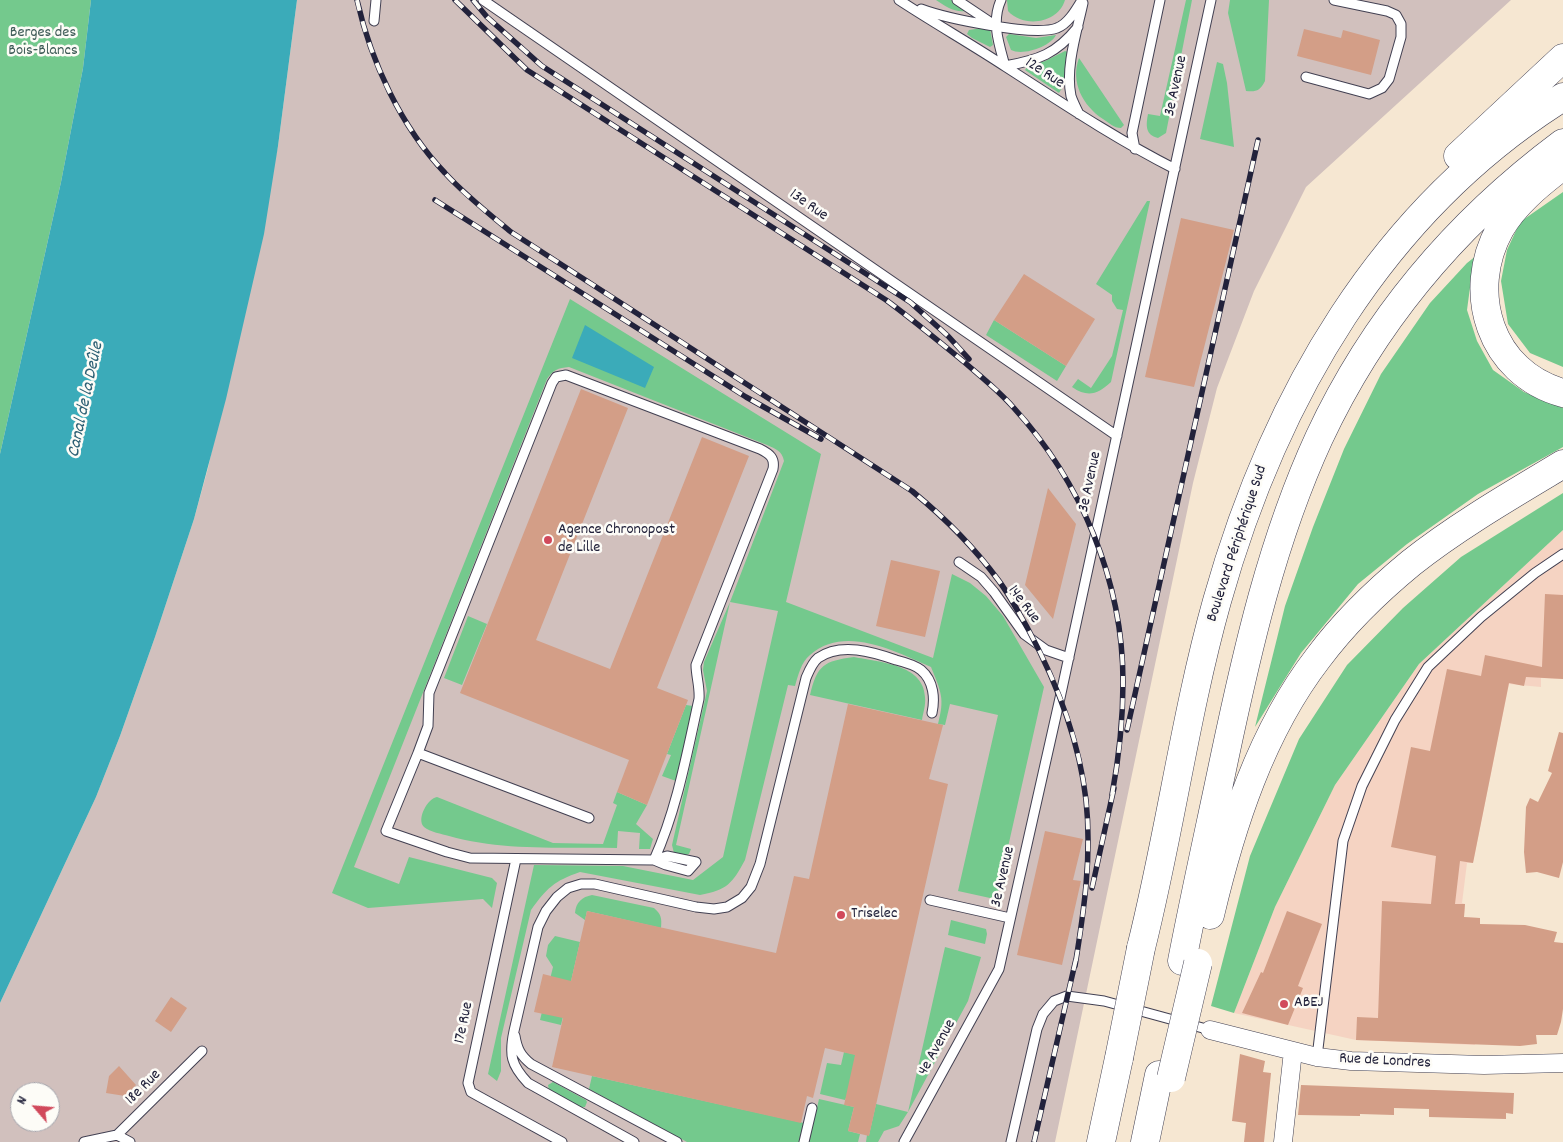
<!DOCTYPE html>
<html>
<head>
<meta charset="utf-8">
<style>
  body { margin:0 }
  #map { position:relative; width:1563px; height:1142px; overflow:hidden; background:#f6e7d2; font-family:Dekko,sans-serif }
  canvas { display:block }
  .north { position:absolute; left:10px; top:1082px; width:50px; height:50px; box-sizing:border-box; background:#fdfcf7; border:1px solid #a5a5ac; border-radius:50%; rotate:297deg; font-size:14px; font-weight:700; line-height:20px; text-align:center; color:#22223b }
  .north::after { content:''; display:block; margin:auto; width:18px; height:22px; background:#d1495b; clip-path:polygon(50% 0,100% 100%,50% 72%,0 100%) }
</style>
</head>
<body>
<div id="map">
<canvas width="1563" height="1142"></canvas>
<div class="north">N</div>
</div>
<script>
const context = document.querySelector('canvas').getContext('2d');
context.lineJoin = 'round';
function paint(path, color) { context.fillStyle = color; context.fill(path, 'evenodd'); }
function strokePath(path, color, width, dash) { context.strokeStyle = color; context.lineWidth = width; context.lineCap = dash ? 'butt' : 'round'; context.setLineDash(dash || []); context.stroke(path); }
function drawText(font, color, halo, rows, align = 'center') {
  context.font = font + ' Dekko,sans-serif'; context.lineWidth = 5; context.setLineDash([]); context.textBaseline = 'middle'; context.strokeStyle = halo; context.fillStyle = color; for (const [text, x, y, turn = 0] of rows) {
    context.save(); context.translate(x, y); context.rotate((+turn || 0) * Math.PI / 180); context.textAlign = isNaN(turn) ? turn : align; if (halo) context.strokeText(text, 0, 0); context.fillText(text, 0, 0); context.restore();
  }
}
const built = new Path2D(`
  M 1563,530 L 1563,679 L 1541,678 L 1541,687 L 1509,684 L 1473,863 L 1467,863 L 1462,903 L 1465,904 L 1464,917 L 1480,918 L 1475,1045 L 1356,1040 L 1234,1013 L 1275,907 L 1335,785 L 1419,664 Z`);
const industrial = new Path2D(`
  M 297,0 L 1511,0 L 1306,187 L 1254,291 L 1217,388 L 1193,483 L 1055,1142 L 0,1142 L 0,1003 L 96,797 L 120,736 L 155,637 L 194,519 L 208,468 L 278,146 ZM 20,1092 L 50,1092 L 50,1122 L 20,1122 Z`);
const green = new Path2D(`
  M 0,0 L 91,0 L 83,68 L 61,182 L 0,454 Z
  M 936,0 L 951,0 L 966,11 C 955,13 945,6 936,0 Z
  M 1007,0 L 1065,0 C 1058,24 1023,28 1008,11 Z
  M 1186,0 L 1192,0 L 1166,133 L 1158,138 C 1145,135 1146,125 1148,114 L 1160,116 Z
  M 1230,0 L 1269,0 L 1265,81 C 1260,91 1256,92 1246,91 L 1228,13 Z
  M 982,28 L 990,29 L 993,45 L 990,47 L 972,38 L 967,34 L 969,30 Z
  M 1009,34 L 1036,38 L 1056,35 C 1050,47 1023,56 1011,50 L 1006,37 Z
  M 1065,51 L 1068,52 L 1068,57 L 1062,88 L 1059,93 L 1025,70 L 1028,66 L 1045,61 Z
  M 1079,58 L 1124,125 L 1121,128 C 1114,128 1109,123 1103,119 C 1083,106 1070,82 1079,58 Z
  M 1217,62 L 1223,64 L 1227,83 L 1234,147 L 1200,139 Z
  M 1563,192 L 1563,367 L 1530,353 L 1508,324 L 1501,281 L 1507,250 L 1520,222 Z
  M 1147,201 L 1150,201 L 1111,382 C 1098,394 1088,398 1072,387 L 1078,379 L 1091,388 L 1112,356 L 1123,310 L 1117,309 L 1112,301 L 1112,295 L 1096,284 Z
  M 1476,256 L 1471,280 L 1467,310 L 1477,341 L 1493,370 L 1524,392 L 1563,408 L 1563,447 L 1478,494 L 1407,544 L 1358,584 L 1301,653 L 1255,727 L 1285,606 L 1313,527 L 1344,449 L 1381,374 L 1430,303 L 1467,263 Z
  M 570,299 L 821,454 L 786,602 L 933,658 L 952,574 L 970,583 L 986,596 L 1003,616 L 1044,687 L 997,896 L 990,898 L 958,891 L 998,715 L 950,704 L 945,725 L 938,724 C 945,698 941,692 931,667 C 896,652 845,624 810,655 C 801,662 798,676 795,686 L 788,685 L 745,860 C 732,884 727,890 700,895 L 580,872 C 554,881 547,888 531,910 L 501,1038 L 501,1071 L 497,1081 L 488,1074 L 534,865 L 623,866 L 693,880 L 723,857 L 778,611 L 730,602 L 676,845 L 691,849 L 689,854 L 686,855 L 674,853 L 672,845 L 707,691 L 703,670 L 704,662 L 730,602 L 784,461 C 782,451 776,449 767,445 L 569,367 C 558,368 553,370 547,379 L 354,867 L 399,884 L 409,857 L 492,878 L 497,883 L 492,908 L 483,899 L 368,908 L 332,893 Z
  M 994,320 L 1066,366 L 1057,381 L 986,335 Z
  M 1563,493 L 1563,530 L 1419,664 L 1335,785 L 1275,907 L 1234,1013 L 1211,1006 L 1250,856 L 1299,739 L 1347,665 L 1403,608 L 1461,557 Z
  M 468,616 L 487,624 L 462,685 L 444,678 Z
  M 854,657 C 878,662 924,664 925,697 C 926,705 923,713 922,720 L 810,695 C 817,665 824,661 854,657 Z
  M 686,705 L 693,706 L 676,781 L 662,776 L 671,755 L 667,754 Z
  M 617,792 L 647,805 L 636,824 L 653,839 L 650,849 L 639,849 L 640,833 L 618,831 L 617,848 C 563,847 501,851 449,836 C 442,834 430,832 424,827 C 416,819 428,798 437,797 L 553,843 L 603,844 L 617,805 L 613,803 Z
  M 592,895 L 654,908 C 661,914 662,918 661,928 L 587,911 L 585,920 L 575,913 C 576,902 582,897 592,895 Z
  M 951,920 L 986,929 L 987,934 L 985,944 L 948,935 Z
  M 555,936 L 580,942 L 561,1025 L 540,1020 L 553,967 L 546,956 L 548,945 Z
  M 945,947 L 981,957 L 968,1001 L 908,1112 L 899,1126 L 884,1131 L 878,1142 L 866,1142 L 867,1135 L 869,1135 L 876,1104 L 908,1112 Z
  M 844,1052 L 866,1057 L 845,1100 L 820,1094 L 827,1063 L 841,1065 Z
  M 592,1076 L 804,1123 L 799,1142 L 687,1142 L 589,1089 Z
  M 553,1082 L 586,1100 L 587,1102 L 585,1107 L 581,1107 L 549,1090 L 548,1085 Z
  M 819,1099 L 854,1107 L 848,1131 L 860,1134 L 858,1142 L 809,1142 Z`);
const water = new Path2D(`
  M 91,0 L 297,0 L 278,146 L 264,234 L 226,399 L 194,519 L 155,637 L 120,736 L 96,797 L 0,1003 L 0,454 L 61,182 L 83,68 Z
  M 585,325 L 654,367 L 645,388 L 572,358 Z`);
const building = new Path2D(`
  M 1304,29 L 1341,38 L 1343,30 L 1380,40 L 1371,75 L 1297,56 Z
  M 1181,218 L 1234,230 L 1194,387 L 1145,377 Z
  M 1024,274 L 1095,319 L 1066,366 L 994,320 Z
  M 581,389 L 628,408 L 536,640 L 610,669 L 702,437 L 749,456 L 657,688 L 688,700 L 647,805 L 617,792 L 629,760 L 460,693 Z
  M 1048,488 L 1076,524 L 1053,619 L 1025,585 Z
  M 891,560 L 940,571 L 925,637 L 876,626 Z
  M 1545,594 L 1563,595 L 1563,679 L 1526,677 L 1524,686 L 1509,683 L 1473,863 L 1460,861 L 1455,904 L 1465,904 L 1464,917 L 1480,918 L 1480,924 L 1525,925 L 1557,932 L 1554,942 L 1563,943 L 1563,1009 L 1561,1022 L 1557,1035 L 1536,1035 L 1537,1044 L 1520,1046 L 1356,1040 L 1357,1017 L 1378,1018 L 1382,901 L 1431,904 L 1436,856 L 1391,847 L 1411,747 L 1430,751 L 1447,669 L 1481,676 L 1485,655 L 1542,667 Z
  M 848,704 L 943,725 L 929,779 L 948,784 L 869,1136 L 848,1131 L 854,1107 L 844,1105 L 855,1055 L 825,1048 L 813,1098 L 807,1096 L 801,1123 L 552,1067 L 563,1018 L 534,1012 L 543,974 L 571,981 L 587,911 L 776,953 L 794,876 L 809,879 Z
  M 1559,732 L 1563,733 L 1563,862 L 1559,878 L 1537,872 L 1526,873 L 1524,852 L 1526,807 L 1530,798 L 1538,802 L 1552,773 L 1548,771 Z
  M 1045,831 L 1083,839 L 1073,880 L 1081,881 L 1062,965 L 1017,955 Z
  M 1287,911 L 1322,924 L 1298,986 L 1303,988 L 1288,1025 L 1242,1013 L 1261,972 L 1263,973 Z
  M 171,997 L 187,1008 L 171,1032 L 155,1021 Z
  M 1240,1054 L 1265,1061 L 1263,1072 L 1271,1073 L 1264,1142 L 1244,1142 L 1246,1123 L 1232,1121 Z
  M 119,1066 L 136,1085 L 125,1096 L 106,1093 L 109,1076 Z
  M 1301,1085 L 1514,1093 L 1513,1114 L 1506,1113 L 1506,1119 L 1429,1117 L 1429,1109 L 1394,1108 L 1394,1115 L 1360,1114 L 1360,1116 L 1298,1115 Z`);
const lane = new Path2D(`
  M 483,0 L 1117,436
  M 899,0 C 934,23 971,44 1006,67 C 1062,103 1116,139 1175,169
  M 957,0 L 993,24
  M 1001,0 C 991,22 999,44 1005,66 C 1039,60 1056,54 1078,27
  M 921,9 C 945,18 1034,37 1057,28 C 1068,24 1076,10 1082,0
  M 374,21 L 376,0
  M 1306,77 L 1369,94 L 1382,88 L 1389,79 L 1401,37 L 1401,24 L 1396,15 L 1387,11 L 1334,0
  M 1079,114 C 1076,108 1073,102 1071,96 C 1065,68 1077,31 1083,3
  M 1135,149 L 1132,133 L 1160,0
  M 959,562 L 981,577 L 994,592 L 1024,634 L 1046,650 L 1069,658
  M 418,753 L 428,726 L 429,693 L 552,383 L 556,377 L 566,375 L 760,449 C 770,454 775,458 773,469 L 696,665 C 696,676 700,687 699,699 C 687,753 677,809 654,860
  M 589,818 L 418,753 L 386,831 L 447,852 L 470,858 L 654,860 L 667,856 L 696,862
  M 516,859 L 468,1083 L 471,1092 L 480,1097 L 562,1142
  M 654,860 L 666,865 L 688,871 L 696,862
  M 930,900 L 1010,918
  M 515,1036 C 517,1049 521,1056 531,1064 L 677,1142
  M 1317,1057 L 1343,841 L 1362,786 L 1395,720 L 1428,667 L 1481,617 L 1535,573 L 1563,554
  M 84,1142 L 117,1135
  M 130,1142 L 117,1135 L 202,1051
  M 634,1142 L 528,1083 C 511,1065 509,1055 514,1031 L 538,927 L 546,911 L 557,897 L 568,888 L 581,884 L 595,884 L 696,907 L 714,909 L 727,907 L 742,898 L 751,887 L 760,864 L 806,678 C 809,671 812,663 818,658 C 841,642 873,652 896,660 C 904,662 915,665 921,670 C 934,681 935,699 932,713
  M 804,1142 L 812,1108
  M 904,1142 L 999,969 L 1060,698 L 1211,0
  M 1011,1142 L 1037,1029 L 1043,1014 L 1054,1001 L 1067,996 L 1104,1001 L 1210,1030`);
const street = new Path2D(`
  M 1210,1030 L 1317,1057 L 1351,1061 L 1484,1065 L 1563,1063
  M 1283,1142 L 1293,1051`);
const highway = new Path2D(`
  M 1458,156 L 1563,58
  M 1561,167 C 1539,184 1514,204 1500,229 C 1465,292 1490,373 1563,393
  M 1210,915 C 1231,826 1261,732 1318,658 C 1344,623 1377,591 1411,563 C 1456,527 1513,494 1563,464
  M 1141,948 C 1170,833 1185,715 1217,601 C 1274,398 1381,211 1563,97
  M 1182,961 C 1195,894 1210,827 1224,760 C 1247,651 1272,540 1319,438 C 1375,318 1457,222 1563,143
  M 1101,1142 L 1119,1058
  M 1145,1142 L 1159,1075`);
const rail = new Path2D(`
  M 357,0 C 371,62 401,127 445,173 C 465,195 488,213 511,232 L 912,491 C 945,518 974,547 999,581 C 1010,596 1019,613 1028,629 C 1057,683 1079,739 1086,800 C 1092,856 1084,911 1075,966
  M 455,0 L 527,70 L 886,300 C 912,319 937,340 963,361 C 980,376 998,390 1013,407 C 1081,481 1123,581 1123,682 C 1123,720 1119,757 1112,795
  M 473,0 L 487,17 L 542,66 L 910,302 L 948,336 L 969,359
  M 435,200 L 746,397 L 821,439
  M 1127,730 L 1258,140
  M 1092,888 L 1114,788
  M 1034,1142 L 1076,959`);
const highwayBridge = new Path2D(`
  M 1119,1058 L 1141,948
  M 1171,1078 L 1198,963`);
const markers = [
  [548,540,5,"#d1495b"],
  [841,915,5,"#d1495b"],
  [1284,1004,5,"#d1495b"]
];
const parkNames = [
  ["Berges des",43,34],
  ["Bois-Blancs",43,52]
];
const streetNames = [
  ["12e Rue",1044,74,33],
  ["3e Avenue",1177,86,-78],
  ["13e Rue",808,206,35],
  ["3e Avenue",1091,482,-78],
  ["Boulevard Périphérique Sud",1238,544,-72],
  ["14e Rue",1023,605,53],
  ["3e Avenue",1004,877,-77],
  ["17e Rue",465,1023,-78],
  ["4e Avenue",938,1048,-61],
  ["Rue de Londres",1385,1062,3],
  ["18e Rue",144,1088,-45]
];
const poiNames = [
  ["Agence Chronopost",558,531],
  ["de Lille",558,549],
  ["Triselec",851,915],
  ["ABEJ",1294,1004]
];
const waterNames = [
  ["Canal de la Deûle",87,400,-78]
];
paint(built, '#f5d3c2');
paint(industrial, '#d1c0bd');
paint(green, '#74c98d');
paint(water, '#3babb9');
paint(building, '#d39e87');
strokePath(lane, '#424052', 11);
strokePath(street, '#424052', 19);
strokePath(highway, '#424052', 29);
strokePath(lane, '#fff', 9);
strokePath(street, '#fff', 18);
strokePath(highway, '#fff', 28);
strokePath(rail, '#22223b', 5.5);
strokePath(rail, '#fdfcf7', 4, [11]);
strokePath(highwayBridge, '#424052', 29, []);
strokePath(highwayBridge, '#fff', 28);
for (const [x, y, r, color] of markers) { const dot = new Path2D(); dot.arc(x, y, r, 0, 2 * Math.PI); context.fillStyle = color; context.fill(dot); strokePath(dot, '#fdfcf7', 2); }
drawText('16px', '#3f5c58', '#fdfcf7', parkNames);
drawText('16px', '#22223b', '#fdfcf7', streetNames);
drawText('16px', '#22223b', '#fdfcf7', poiNames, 'left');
drawText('italic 18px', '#2d6074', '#fdfcf7', waterNames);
</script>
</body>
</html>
